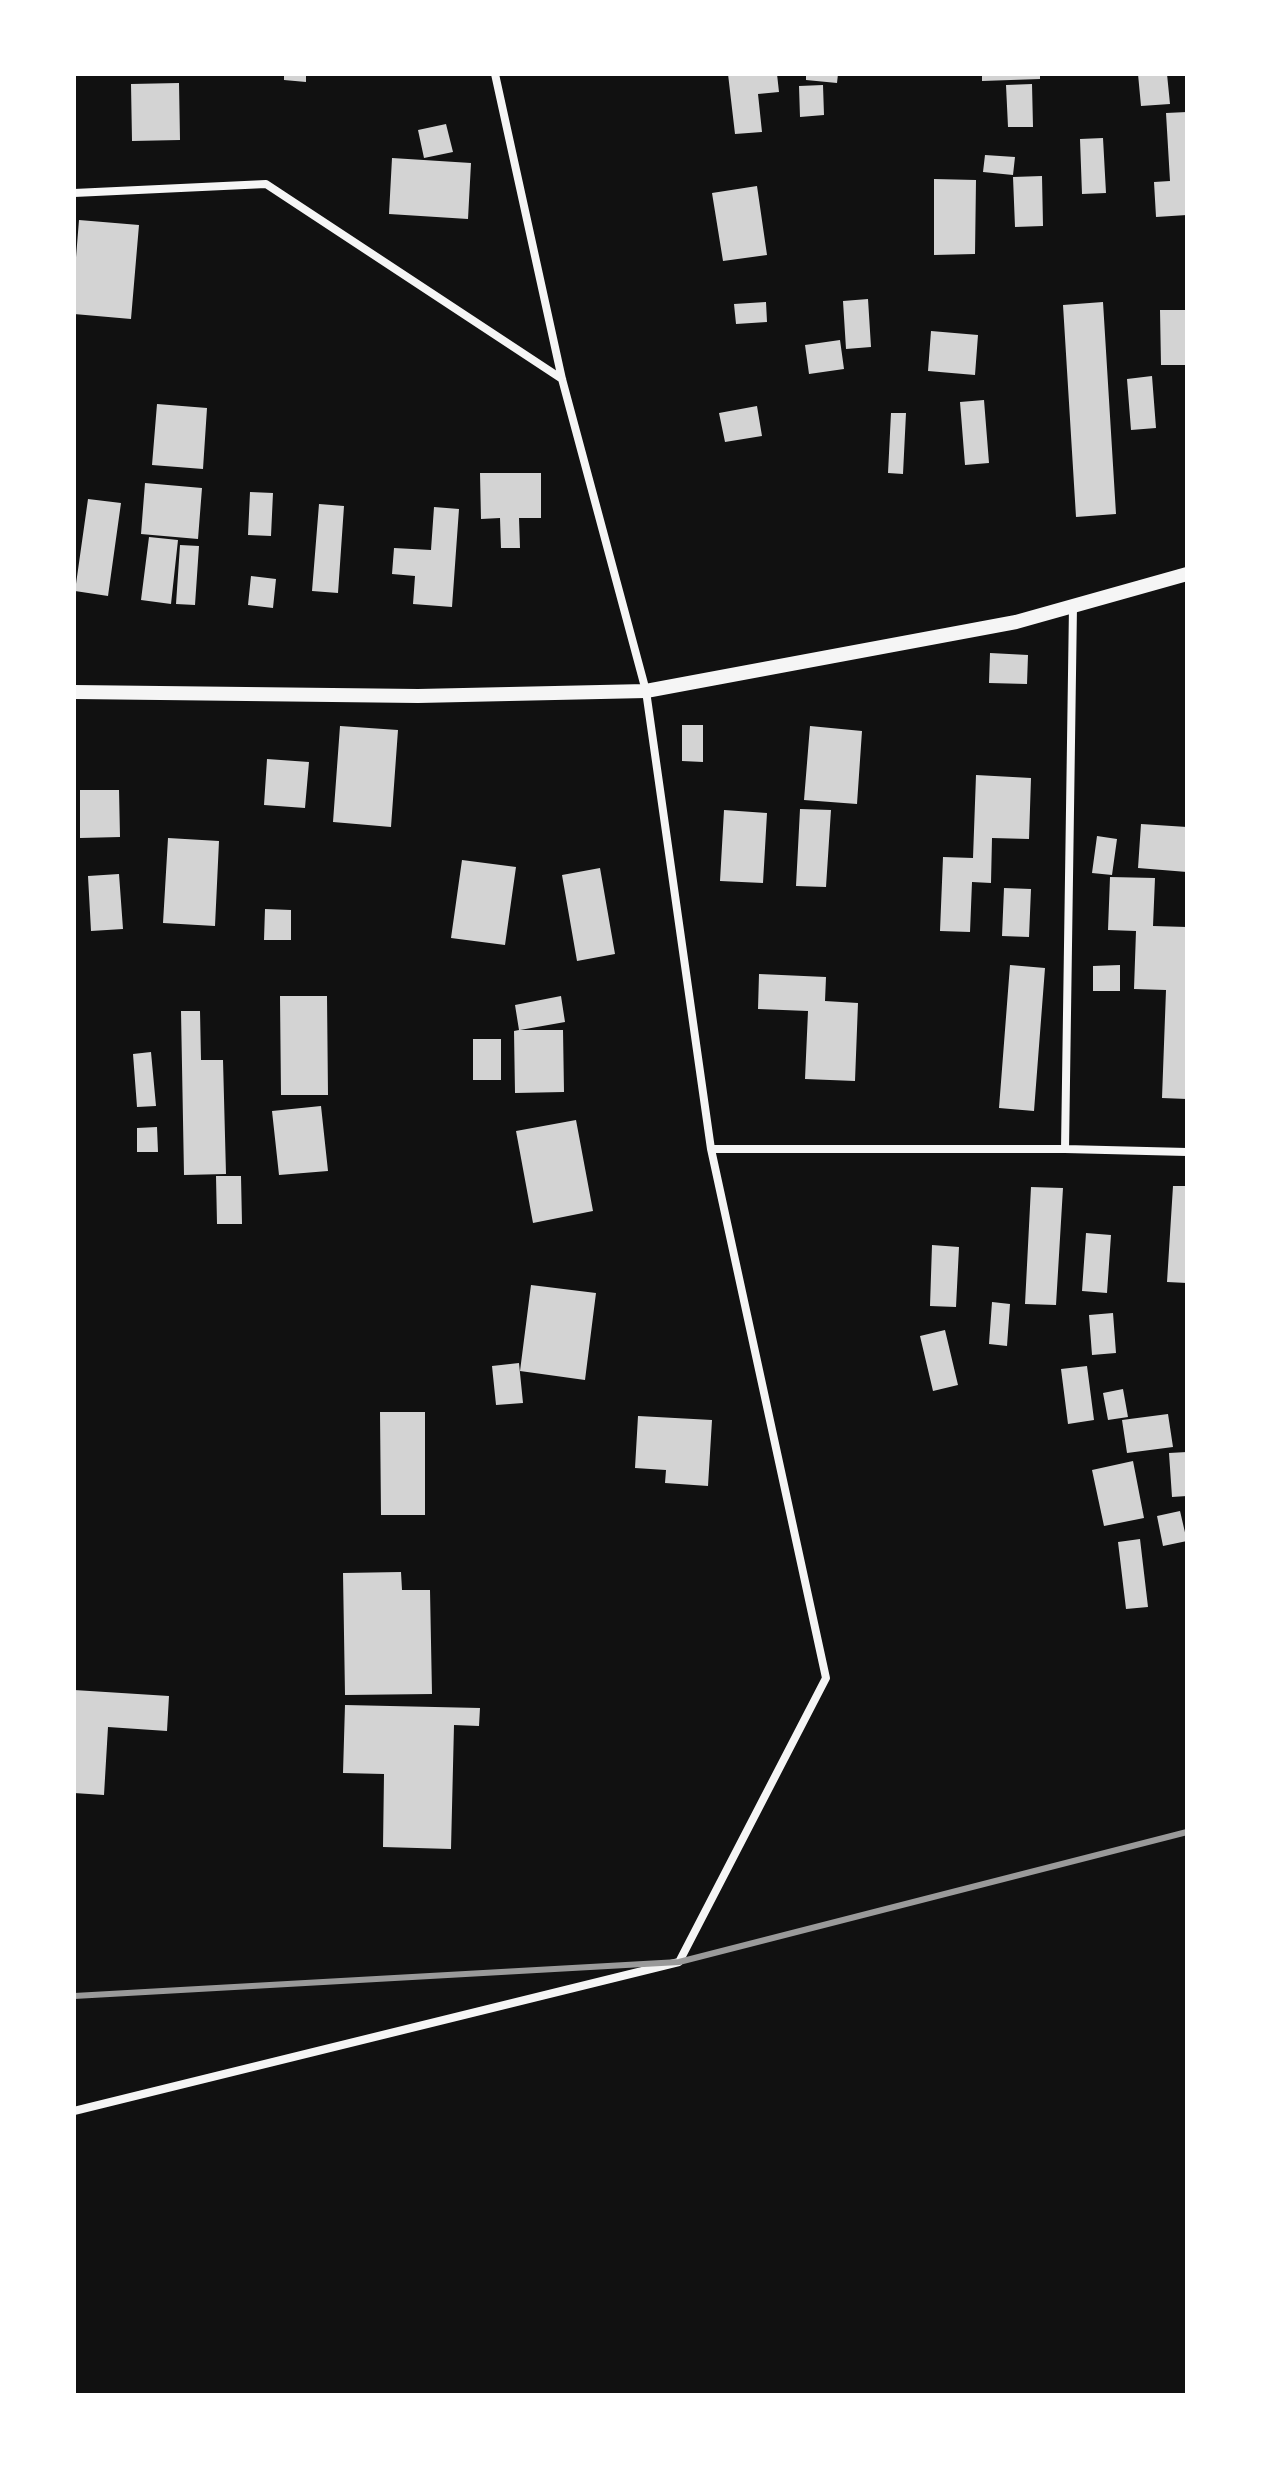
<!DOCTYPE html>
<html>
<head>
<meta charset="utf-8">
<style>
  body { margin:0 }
  #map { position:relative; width:1261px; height:2469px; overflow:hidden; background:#111; font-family:Cabin,sans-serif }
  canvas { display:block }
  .frame { position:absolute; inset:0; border:76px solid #fff; pointer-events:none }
</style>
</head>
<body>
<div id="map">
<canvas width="1261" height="2469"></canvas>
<div class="frame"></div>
</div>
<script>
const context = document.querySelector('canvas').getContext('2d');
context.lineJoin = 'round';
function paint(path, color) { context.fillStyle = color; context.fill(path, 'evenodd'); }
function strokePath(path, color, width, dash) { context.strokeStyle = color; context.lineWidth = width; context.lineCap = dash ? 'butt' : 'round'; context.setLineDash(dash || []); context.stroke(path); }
const building = new Path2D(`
  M 284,74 L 306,74 L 306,82 L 284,80 Z
  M 728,74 L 777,74 L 779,92 L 758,94 L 762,132 L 735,134 Z
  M 806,74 L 838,74 L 837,83 L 806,80 Z
  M 982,74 L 1040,74 L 1040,79 L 982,81 Z
  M 1138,74 L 1167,74 L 1170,104 L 1141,106 Z
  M 179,83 L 180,140 L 132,141 L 131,84 Z
  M 1032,84 L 1033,127 L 1008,127 L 1006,85 Z
  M 823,85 L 824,115 L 800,117 L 799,86 Z
  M 1187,112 L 1187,215 L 1156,217 L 1154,182 L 1170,181 L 1166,113 Z
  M 446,124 L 453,152 L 424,158 L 418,130 Z
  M 1103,138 L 1106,193 L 1082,194 L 1080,139 Z
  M 985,155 L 1015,157 L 1013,175 L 983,172 Z
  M 392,158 L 471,163 L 468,219 L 389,214 Z
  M 1042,176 L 1043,226 L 1015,227 L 1013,177 Z
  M 934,179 L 976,180 L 975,254 L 934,255 Z
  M 757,186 L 767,255 L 723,261 L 712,193 Z
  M 79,220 L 139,225 L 131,319 L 74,314 L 74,282 Z
  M 868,299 L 871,347 L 846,349 L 843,301 Z
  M 766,302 L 767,322 L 736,324 L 734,304 Z
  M 1103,302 L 1116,514 L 1076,517 L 1063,305 Z
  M 1160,310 L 1187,310 L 1187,365 L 1161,365 Z
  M 931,331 L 978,335 L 975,375 L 928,371 Z
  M 840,340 L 844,369 L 809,374 L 805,345 Z
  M 1152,376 L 1156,428 L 1131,430 L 1127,379 Z
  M 984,400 L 989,463 L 965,465 L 960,402 Z
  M 157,404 L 207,408 L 203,469 L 152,465 Z
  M 757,406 L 762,436 L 725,442 L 719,413 Z
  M 891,413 L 906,413 L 903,474 L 888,473 Z
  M 480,473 L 541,473 L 541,518 L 519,518 L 520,548 L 501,548 L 500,518 L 481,519 Z
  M 145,483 L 202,488 L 198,539 L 141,534 Z
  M 250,492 L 273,493 L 271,536 L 248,535 Z
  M 88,499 L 121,503 L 108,596 L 75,591 Z
  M 319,504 L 344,506 L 338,593 L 312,591 Z
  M 434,507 L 459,509 L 452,607 L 413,604 L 415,576 L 392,574 L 394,548 L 431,550 Z
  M 149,537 L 178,540 L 171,604 L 141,600 Z
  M 180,545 L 199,546 L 195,605 L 176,604 Z
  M 251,576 L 276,579 L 273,608 L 248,605 Z
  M 990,653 L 1028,655 L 1027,684 L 989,683 Z
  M 682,725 L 703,725 L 703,762 L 682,761 Z
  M 340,726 L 398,730 L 391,827 L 333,822 Z
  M 810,726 L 862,731 L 857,804 L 804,800 Z
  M 267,759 L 309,762 L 305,808 L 264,805 Z
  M 976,775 L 1031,778 L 1029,839 L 992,838 L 991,883 L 972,882 L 970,932 L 940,931 L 943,857 L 973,858 Z
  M 80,790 L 119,790 L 120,837 L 80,838 Z
  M 800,809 L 831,810 L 826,887 L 796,886 Z
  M 724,810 L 767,813 L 763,883 L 720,881 Z
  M 1141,824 L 1187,827 L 1187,872 L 1138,868 Z
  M 1097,836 L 1117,839 L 1112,875 L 1092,873 Z
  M 168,838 L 219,841 L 215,926 L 163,923 Z
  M 462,860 L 516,867 L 505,945 L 451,938 Z
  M 600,868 L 615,954 L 577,961 L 562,875 Z
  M 119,874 L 123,929 L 91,931 L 88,876 Z
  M 1110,877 L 1155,878 L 1153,926 L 1187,927 L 1187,1099 L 1162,1098 L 1166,990 L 1134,989 L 1136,931 L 1108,930 Z
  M 1004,888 L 1031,889 L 1029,937 L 1002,936 Z
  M 265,909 L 291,910 L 291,940 L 264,940 Z
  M 1010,965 L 1045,968 L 1034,1111 L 999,1108 Z
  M 1120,965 L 1120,991 L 1093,991 L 1093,966 Z
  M 759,974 L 826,977 L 825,1001 L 858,1003 L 855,1081 L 805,1079 L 808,1011 L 758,1009 Z
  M 280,996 L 327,996 L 328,1095 L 281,1095 Z
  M 561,996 L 565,1022 L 520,1030 L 563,1030 L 564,1092 L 515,1093 L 514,1031 L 519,1030 L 515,1005 Z
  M 181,1011 L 200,1011 L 201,1060 L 223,1060 L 226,1174 L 184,1175 Z
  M 473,1039 L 501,1039 L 501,1080 L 473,1080 Z
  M 151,1052 L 156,1106 L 137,1107 L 133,1054 Z
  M 321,1106 L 328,1171 L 279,1175 L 272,1111 Z
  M 576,1120 L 593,1211 L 533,1223 L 516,1131 Z
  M 157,1127 L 158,1152 L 137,1152 L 137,1128 Z
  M 216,1176 L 241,1176 L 242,1224 L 217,1224 Z
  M 1173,1186 L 1187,1186 L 1187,1283 L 1167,1282 Z
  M 1031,1187 L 1063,1188 L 1056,1305 L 1025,1304 Z
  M 1086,1233 L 1111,1235 L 1107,1293 L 1082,1291 Z
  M 932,1245 L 959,1247 L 956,1307 L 930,1306 Z
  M 531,1285 L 596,1293 L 585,1380 L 520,1371 Z
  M 992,1302 L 1010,1304 L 1007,1346 L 989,1344 Z
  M 1113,1313 L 1116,1353 L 1092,1355 L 1089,1315 Z
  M 945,1330 L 958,1385 L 933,1391 L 920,1336 Z
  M 519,1363 L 523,1403 L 496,1405 L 492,1366 Z
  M 1087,1366 L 1094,1420 L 1068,1424 L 1061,1369 Z
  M 1123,1389 L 1128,1417 L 1108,1420 L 1103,1393 Z
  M 380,1412 L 425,1412 L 425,1515 L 381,1515 Z
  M 1168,1414 L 1173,1447 L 1127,1453 L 1122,1420 Z
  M 638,1416 L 712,1420 L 708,1486 L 665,1483 L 666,1470 L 635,1468 Z
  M 1187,1452 L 1187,1496 L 1172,1497 L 1169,1453 Z
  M 1133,1461 L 1144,1518 L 1104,1526 L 1092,1470 Z
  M 1180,1511 L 1187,1541 L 1163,1546 L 1157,1516 Z
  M 1140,1539 L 1148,1607 L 1126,1609 L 1118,1542 Z
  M 401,1572 L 402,1590 L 430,1590 L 432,1694 L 345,1695 L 343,1573 Z
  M 74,1690 L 169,1696 L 167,1731 L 108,1727 L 104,1795 L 74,1793 Z
  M 345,1705 L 480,1708 L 479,1726 L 454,1725 L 451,1849 L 383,1847 L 384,1774 L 343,1773 Z`);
const minor = new Path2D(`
  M 74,193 L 266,184 L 562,379
  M 711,1149 L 1065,1149 L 1187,1152
  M 1065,1149 L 1073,606
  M 74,2111 L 679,1962 L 826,1678 L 711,1149 L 646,691 L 562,379 L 495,74`);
const tertiary = new Path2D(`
  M 74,692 L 418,696 L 646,691 L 1016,622 L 1187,574`);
const rail = new Path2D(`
  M 74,1996 L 679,1962 L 1187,1832`);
paint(building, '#d3d3d3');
strokePath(minor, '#f5f5f5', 8);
strokePath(tertiary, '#f5f5f5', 14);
strokePath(rail, '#9a9a9a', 6);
</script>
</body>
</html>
